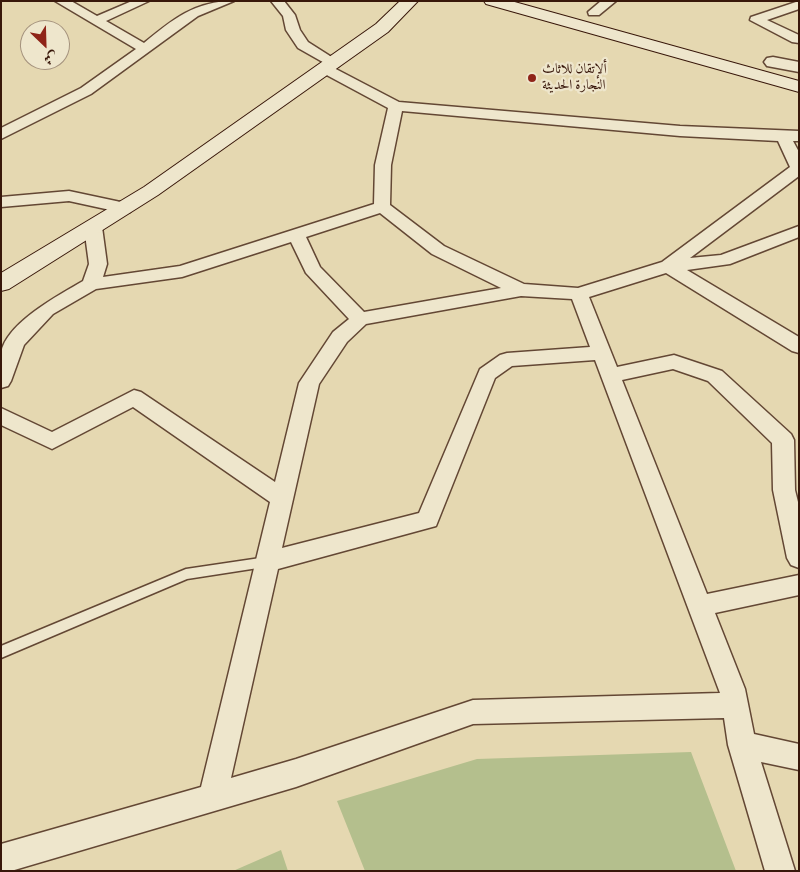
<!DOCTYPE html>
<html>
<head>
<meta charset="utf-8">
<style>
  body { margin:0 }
  #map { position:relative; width:800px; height:872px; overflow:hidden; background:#e5d8b1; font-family:"IM FELL French Canon",Amiri,serif }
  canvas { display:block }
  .frame { position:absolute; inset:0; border:2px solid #38170a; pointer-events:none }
  .north { position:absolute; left:20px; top:20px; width:50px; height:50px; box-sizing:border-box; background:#eee6cc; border:1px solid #a5937e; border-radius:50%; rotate:156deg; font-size:14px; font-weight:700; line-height:20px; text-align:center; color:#38170a }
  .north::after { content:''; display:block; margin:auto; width:18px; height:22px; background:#8f2418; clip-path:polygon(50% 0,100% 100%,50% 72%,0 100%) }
</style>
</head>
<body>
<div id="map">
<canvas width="800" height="872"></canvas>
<div class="frame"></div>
<div class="north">ش</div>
</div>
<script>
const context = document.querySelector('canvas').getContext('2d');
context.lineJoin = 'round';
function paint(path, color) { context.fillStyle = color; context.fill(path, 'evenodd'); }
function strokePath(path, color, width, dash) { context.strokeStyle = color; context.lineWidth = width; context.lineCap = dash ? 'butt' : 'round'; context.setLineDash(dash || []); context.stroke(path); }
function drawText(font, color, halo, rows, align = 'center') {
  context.font = font + ' "IM FELL French Canon",Amiri,serif'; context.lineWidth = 4.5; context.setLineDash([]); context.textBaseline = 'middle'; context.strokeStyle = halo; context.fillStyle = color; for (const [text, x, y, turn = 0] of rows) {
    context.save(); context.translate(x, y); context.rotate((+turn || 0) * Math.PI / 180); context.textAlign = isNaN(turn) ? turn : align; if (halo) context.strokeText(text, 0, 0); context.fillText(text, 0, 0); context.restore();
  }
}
const green = new Path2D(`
  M 691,752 L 736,871 L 365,871 L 337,801 L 477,759 Z
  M 281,850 L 288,871 L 233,871 Z`);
const service = new Path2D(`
  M 267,557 L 271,558 L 273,562 L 271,566 L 187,579 L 1,658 L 1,646 L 186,569 Z`);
const minor = new Path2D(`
  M 55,1 L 71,1 L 97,16 L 132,1 L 149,1 L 106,21 L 144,43 C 173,19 195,1 234,1 L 198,16 L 91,94 L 1,139 L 1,128 L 81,88 L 136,49 Z
  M 271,1 L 284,1 L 295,15 L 300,30 L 308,42 L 341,63 L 339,66 L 332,67 L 399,102 L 680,126 L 799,131 L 799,141 L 793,141 L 799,152 L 799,176 L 690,258 L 721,255 L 799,226 L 799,237 L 730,264 L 687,270 L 799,337 L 799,353 L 792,351 L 666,273 L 589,297 L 617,367 L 674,355 L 722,371 L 791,434 L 794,440 L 795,490 L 799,506 L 799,568 L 791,565 L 787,558 L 773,490 L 772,443 L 708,381 L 673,369 L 622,380 L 707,594 L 799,575 L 799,595 L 715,613 L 745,689 L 754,734 L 799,744 L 799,770 L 761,762 L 795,871 L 765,871 L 728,745 L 724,718 L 473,724 L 296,787 L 11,871 L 1,871 L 1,844 L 201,787 L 270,502 L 133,407 L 52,449 L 1,425 L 1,408 L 52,432 L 134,390 L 141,392 L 275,482 L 299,383 L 333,332 L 349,319 L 306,273 L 291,242 L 182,277 L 96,289 L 53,314 L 24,345 L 11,381 L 8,386 L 1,388 C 1,377 0,364 1,353 C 6,323 59,295 83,281 L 89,264 L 84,227 L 87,223 L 99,223 L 102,227 L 107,264 L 103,277 L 180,266 L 374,204 L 375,165 L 388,108 L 321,72 L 319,69 L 321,66 L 328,65 L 298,48 L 286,30 L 283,16 ZM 402,111 L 680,136 L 778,141 L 790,167 L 662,262 L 578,288 L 524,284 L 444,246 L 390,205 L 391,165 ZM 380,213 L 432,254 L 501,288 L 364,312 L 320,267 L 306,237 ZM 521,296 L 572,299 L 590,347 L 507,353 L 500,355 L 480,369 L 419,513 L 282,548 L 319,384 L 347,342 L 366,324 ZM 595,360 L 720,693 L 473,700 L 296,759 L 231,778 L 278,569 L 436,526 L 495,378 L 512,366 Z
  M 601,1 L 616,1 L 599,15 L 589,15 L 588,12 Z
  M 799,1 L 799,9 L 767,20 L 799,35 L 799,43 L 792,42 L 750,20 L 751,17 Z
  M 69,191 L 130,204 L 132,208 L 130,212 L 124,213 L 69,201 L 1,207 L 1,197 Z`);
const tertiary = new Path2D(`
  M 773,57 L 799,62 L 799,72 L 767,66 L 764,62 L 767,58 Z`);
const secondary = new Path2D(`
  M 400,1 L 418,1 L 388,32 L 158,195 L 9,289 L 1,291 L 1,273 L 144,187 L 376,24 Z
  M 484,1 L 511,1 L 799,81 L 799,92 L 486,4 Z`);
const markers = [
  [532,78,5,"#8f2418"]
];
const farPoinames = [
  ["ألإتقان للاثاث",542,70],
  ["النجارة الحديثة",542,86]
];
paint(green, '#b4bf8d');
strokePath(service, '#634734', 3);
strokePath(minor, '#634734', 3);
strokePath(tertiary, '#634734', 3);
strokePath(secondary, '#38170a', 2);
paint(service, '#eee6cc');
paint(minor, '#eee6cc');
paint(tertiary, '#eee6cc');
paint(secondary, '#eee6cc');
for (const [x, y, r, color] of markers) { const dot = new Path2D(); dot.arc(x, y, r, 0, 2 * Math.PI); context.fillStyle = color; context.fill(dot); strokePath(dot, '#eee6cc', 2); }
drawText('14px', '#38170a', '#eee6cc', farPoinames, 'left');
</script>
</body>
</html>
